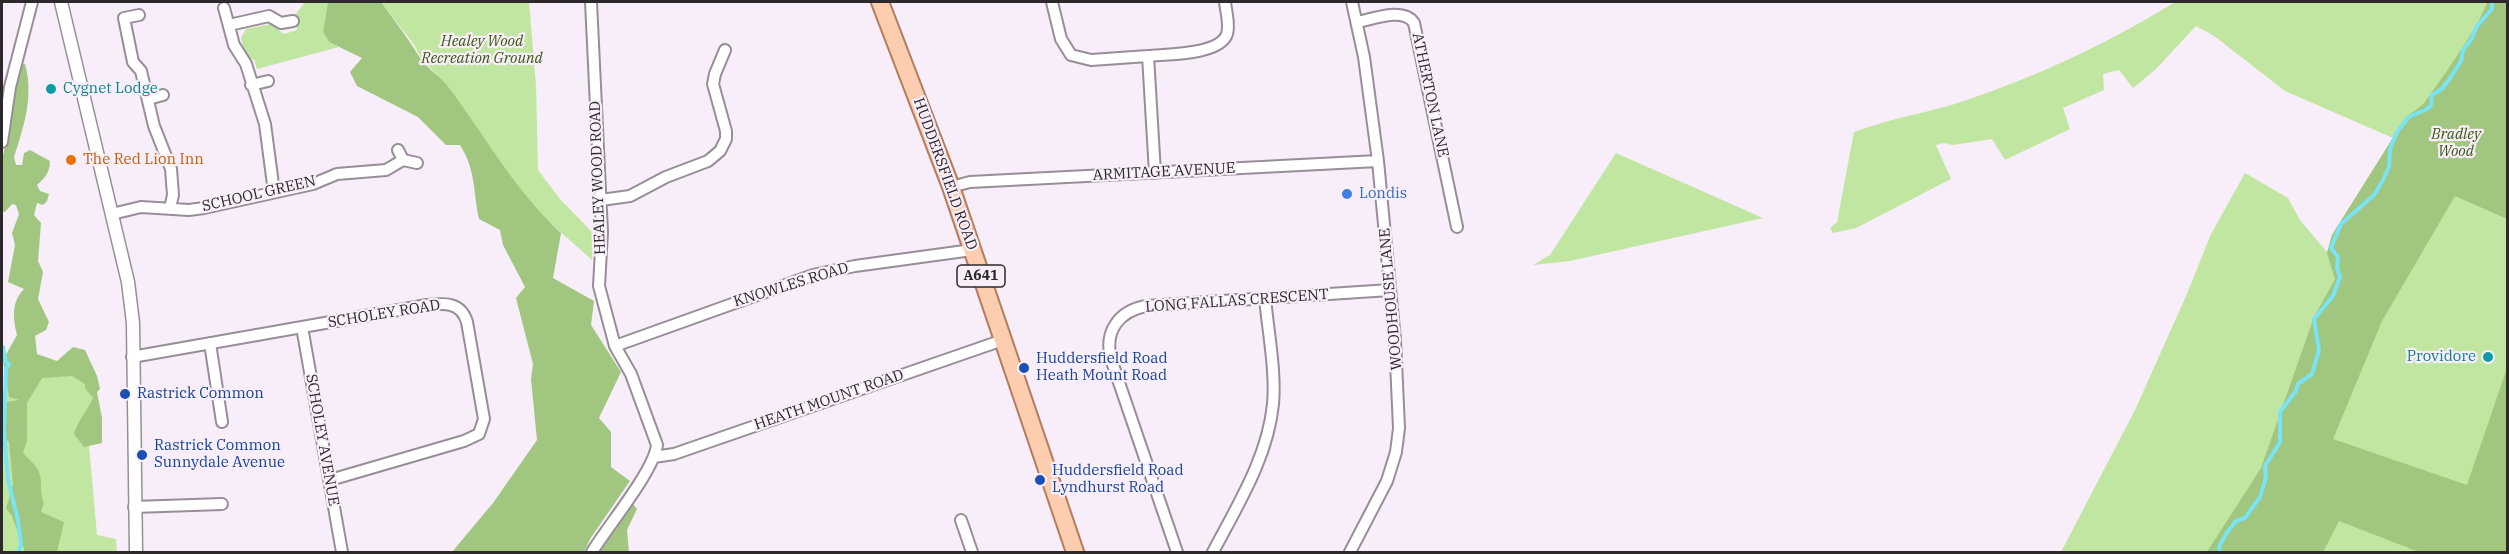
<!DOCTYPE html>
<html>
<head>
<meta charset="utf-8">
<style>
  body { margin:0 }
  #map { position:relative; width:2509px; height:554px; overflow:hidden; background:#f8eef9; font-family:"IBM Plex Serif",serif }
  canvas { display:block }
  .frame { position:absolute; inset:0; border:3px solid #2c282c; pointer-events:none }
</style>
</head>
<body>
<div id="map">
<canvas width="2509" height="554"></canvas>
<div class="frame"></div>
</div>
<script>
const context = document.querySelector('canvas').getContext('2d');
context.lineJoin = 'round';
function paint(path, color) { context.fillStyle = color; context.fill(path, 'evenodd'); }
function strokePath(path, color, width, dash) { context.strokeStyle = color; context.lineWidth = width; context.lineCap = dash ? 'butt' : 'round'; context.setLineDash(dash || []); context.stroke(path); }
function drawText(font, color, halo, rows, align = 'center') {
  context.font = font + ' "IBM Plex Serif",serif'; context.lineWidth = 4.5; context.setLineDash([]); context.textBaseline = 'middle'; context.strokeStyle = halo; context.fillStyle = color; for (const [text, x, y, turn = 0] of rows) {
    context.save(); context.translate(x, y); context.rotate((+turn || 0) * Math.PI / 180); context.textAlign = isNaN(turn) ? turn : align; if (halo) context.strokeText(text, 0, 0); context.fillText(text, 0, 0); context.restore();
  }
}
const green = new Path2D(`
  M 305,2 L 328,2 L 323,32 L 329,42 L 339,47 L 257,69 L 254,59 L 246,59 L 241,38 L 246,29 L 271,24 L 284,34 L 297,30 L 295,15 Z
  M 381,2 L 529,2 L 536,85 L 538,170 L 560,199 L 594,234 L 592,260 L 538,212 L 496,159 L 445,83 L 421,59 L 415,46 Z
  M 2175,2 L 2507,2 L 2507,552 L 2061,552 L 2135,410 L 2186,296 L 2211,234 L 2245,173 L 2288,198 L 2300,220 L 2327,252 L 2332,235 L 2393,138 L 2285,91 L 2214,36 L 2196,26 L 2156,69 L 2133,88 L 2119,70 L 2103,74 L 2104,90 L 2063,108 L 2070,129 L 2005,160 L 1992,139 L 1953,145 L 1944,143 L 1936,145 L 1951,179 L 1856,228 L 1833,233 L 1830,228 L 1837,222 L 1854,132 C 1890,118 1928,113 1964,101 C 2038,76 2109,43 2175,2 Z
  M 1616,153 L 1763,218 L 1570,261 L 1533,265 L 1550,255 Z
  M 85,359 C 96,387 102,413 102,443 L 89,445 L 97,535 L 116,539 L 117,552 L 2,552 L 2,416 L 5,372 Z`);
const forest = new Path2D(`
  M 328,2 L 381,2 C 394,20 408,38 420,58 C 427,68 438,75 446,84 C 485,135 513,189 561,233 L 553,278 L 594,301 L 591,325 L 621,372 L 599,418 L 611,432 L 611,467 L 630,481 L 590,539 L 584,552 L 452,552 L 493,503 L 537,440 L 531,379 L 533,364 L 516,298 L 525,287 L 503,245 L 500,230 L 479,219 C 473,192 476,170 460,145 L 446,145 L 418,117 L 357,86 L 350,72 L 362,58 L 329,42 L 323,32 Z
  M 2487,2 L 2507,2 L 2507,219 L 2455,196 L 2382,321 L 2333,439 L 2467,485 L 2507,368 L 2507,552 L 2419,552 L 2339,521 L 2323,552 L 2207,552 L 2261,468 L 2314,317 L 2335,279 L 2327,253 L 2332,235 L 2406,117 C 2412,112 2420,108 2425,102 C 2439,83 2482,22 2487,2 Z
  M 21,64 L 25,64 C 34,96 24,126 14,157 L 16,165 L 22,165 L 24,153 L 30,150 L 50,161 C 50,172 45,178 37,185 L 40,191 L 49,194 L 47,201 L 43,205 L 37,203 L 34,215 L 41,223 L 38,261 L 43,272 L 38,299 L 49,322 L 46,330 L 35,336 L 37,354 L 57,361 L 73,347 L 85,350 L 97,376 L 100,389 L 97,392 L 102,418 L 102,443 L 84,447 L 74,434 C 78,420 87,411 93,398 L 85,388 L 85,384 L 72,376 L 42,378 L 27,403 L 27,441 L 23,452 C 28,460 36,464 39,472 C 43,483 39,492 44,503 L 41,512 L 64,522 L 57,552 L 25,552 L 12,516 L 6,508 L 13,485 L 9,442 L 2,437 L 2,408 L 6,402 L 19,400 L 9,397 L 3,360 L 17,335 C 13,319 11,302 24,289 L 8,282 L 15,245 L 12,233 L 19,214 L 16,205 L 12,204 L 5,212 L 2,211 L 2,161 Z
  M 629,502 L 633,504 L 637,509 L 627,530 L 629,552 L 596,552 Z`);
const stream = new Path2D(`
  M 3,347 L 6,362 L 9,364 L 6,369 L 4,432 L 8,480 L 18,520 L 21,543 L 19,552
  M 2220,552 L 2219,547 L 2226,534 L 2236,521 L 2245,518 L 2260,497 L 2266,477 L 2265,466 L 2280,442 L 2280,412 L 2296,391 L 2298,384 L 2312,374 L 2319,350 L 2314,319 L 2333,296 L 2340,277 L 2337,268 L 2338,257 L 2331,248 L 2341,224 L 2374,195 L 2382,182 L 2389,167 L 2390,149 L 2397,132 L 2409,117 L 2427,109 L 2431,105 L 2432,95 L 2442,89 L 2450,78 L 2461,61 L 2463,50 L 2471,40 L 2477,26 L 2492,9 L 2492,2`);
const minor = new Path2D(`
  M 591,2 L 602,232 L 599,286 L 615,346 L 631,374 L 657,445 C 654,471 607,527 592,552
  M 1052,2 L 1061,39 L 1071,55 L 1091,60 L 1148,56
  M 224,8 L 234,45 L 246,64 L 265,124 L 274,192
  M 139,15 L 124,18 L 133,62 L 141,71 L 154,126 L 171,169 L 173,195 L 170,208
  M 1357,22 C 1374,19 1403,7 1414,23 L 1457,227
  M 229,25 L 269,16 L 281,23 L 293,21
  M 251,85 L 268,81
  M 148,99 L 163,95
  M 2,142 L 10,87 L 32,2
  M 398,150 L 403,160 L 417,163
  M 1155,173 L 1148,56 C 1167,54 1220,55 1227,34 C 1230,24 1226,12 1225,2
  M 951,187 L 970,182 L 1378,161
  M 601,200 L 630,196 L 666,177 L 708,161 L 720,151 L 726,139 L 726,131 L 713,84 L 715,74 L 725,50
  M 112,214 L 141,207 L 189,210 L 204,208 L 313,184 L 337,174 L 386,170 L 403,160
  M 302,327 L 342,552
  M 210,343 L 222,422
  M 615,346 L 813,275 L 855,266 L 972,250
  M 132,357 L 427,305 C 445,303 461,302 467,322 L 484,419 L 479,434 L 464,441 L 330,480
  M 654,457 L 674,454 L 1003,340
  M 134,507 L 222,504
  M 961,520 L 972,552
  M 1177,552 L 1111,359 C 1104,331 1119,311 1146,306 L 1390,290
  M 1213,552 C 1237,506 1268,457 1273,404 C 1276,371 1268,331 1265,298
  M 1350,552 L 1387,481 L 1396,452 L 1399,428 L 1395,340 L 1378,161 L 1364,57 L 1352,2`);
const tertiary = new Path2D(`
  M 61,2 L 128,282 L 133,323 L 136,552`);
const primary = new Path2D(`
  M 880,2 L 951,187 L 1075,552`);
const markers = [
  [51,89,6,"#0f9aa8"],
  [71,160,6,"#e8710a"],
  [1347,194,6,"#3f7fe0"],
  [2488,357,6,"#0f9aa8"],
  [1024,368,6,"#1a4fb4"],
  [125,394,6,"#1a4fb4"],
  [142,455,6,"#1a4fb4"],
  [1040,480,6,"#1a4fb4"]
];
const shields = [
  [981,276,48]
];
const shieldNames = [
  ["A641",981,276]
];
const parkNames = [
  ["Healey Wood",482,42],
  ["Recreation Ground",482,59],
  ["Bradley",2456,135],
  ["Wood",2456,152]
];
const cultureNames = [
  ["Cygnet Lodge",63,89],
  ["Providore",2476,357,"right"]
];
const streetNames = [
  ["ATHERTON LANE",1430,95,78],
  ["ARMITAGE AVENUE",1164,172,-3],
  ["HUDDERSFIELD ROAD",945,174,70],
  ["HEALEY WOOD ROAD",598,178,-92],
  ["SCHOOL GREEN",259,194,-13],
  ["KNOWLES ROAD",791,285,-17],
  ["WOODHOUSE LANE",1391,299,-95],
  ["LONG FALLAS CRESCENT",1237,301,-4],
  ["SCHOLEY ROAD",384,314,-9],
  ["HEATH MOUNT ROAD",829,400,-19],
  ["SCHOLEY AVENUE",322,440,80]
];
const foodNames = [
  ["The Red Lion Inn",83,160]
];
const shopNames = [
  ["Londis",1359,194]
];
const transitNames = [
  ["Huddersfield Road",1036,359],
  ["Heath Mount Road",1036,376],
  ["Rastrick Common",137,394],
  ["Rastrick Common",154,446],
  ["Sunnydale Avenue",154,463],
  ["Huddersfield Road",1052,471],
  ["Lyndhurst Road",1052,488]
];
paint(green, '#c1e6a2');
paint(forest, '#a0c680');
strokePath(stream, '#78e4f5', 4);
strokePath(minor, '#978e98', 14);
strokePath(tertiary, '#978e98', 15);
strokePath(primary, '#b37d60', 20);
strokePath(minor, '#fff', 10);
strokePath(tertiary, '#fff', 12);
strokePath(primary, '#fdcdb0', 16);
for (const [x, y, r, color] of markers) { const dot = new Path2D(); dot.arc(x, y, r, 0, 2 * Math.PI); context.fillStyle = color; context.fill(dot); strokePath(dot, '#f8eef9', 2); }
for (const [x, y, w] of shields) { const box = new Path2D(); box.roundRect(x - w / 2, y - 11, w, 22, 4.5); context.fillStyle = '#f8eef9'; context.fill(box); strokePath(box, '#2c282c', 1.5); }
drawText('bold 14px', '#2c282c', null, shieldNames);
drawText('italic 15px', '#38590f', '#f8eef9', parkNames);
drawText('15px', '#0d838f', '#f8eef9', cultureNames, 'left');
drawText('15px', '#2c282c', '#f8eef9', streetNames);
drawText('15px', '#c56008', '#f8eef9', foodNames, 'left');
drawText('15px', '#366cbe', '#f8eef9', shopNames, 'left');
drawText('15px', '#164399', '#f8eef9', transitNames, 'left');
</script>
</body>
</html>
